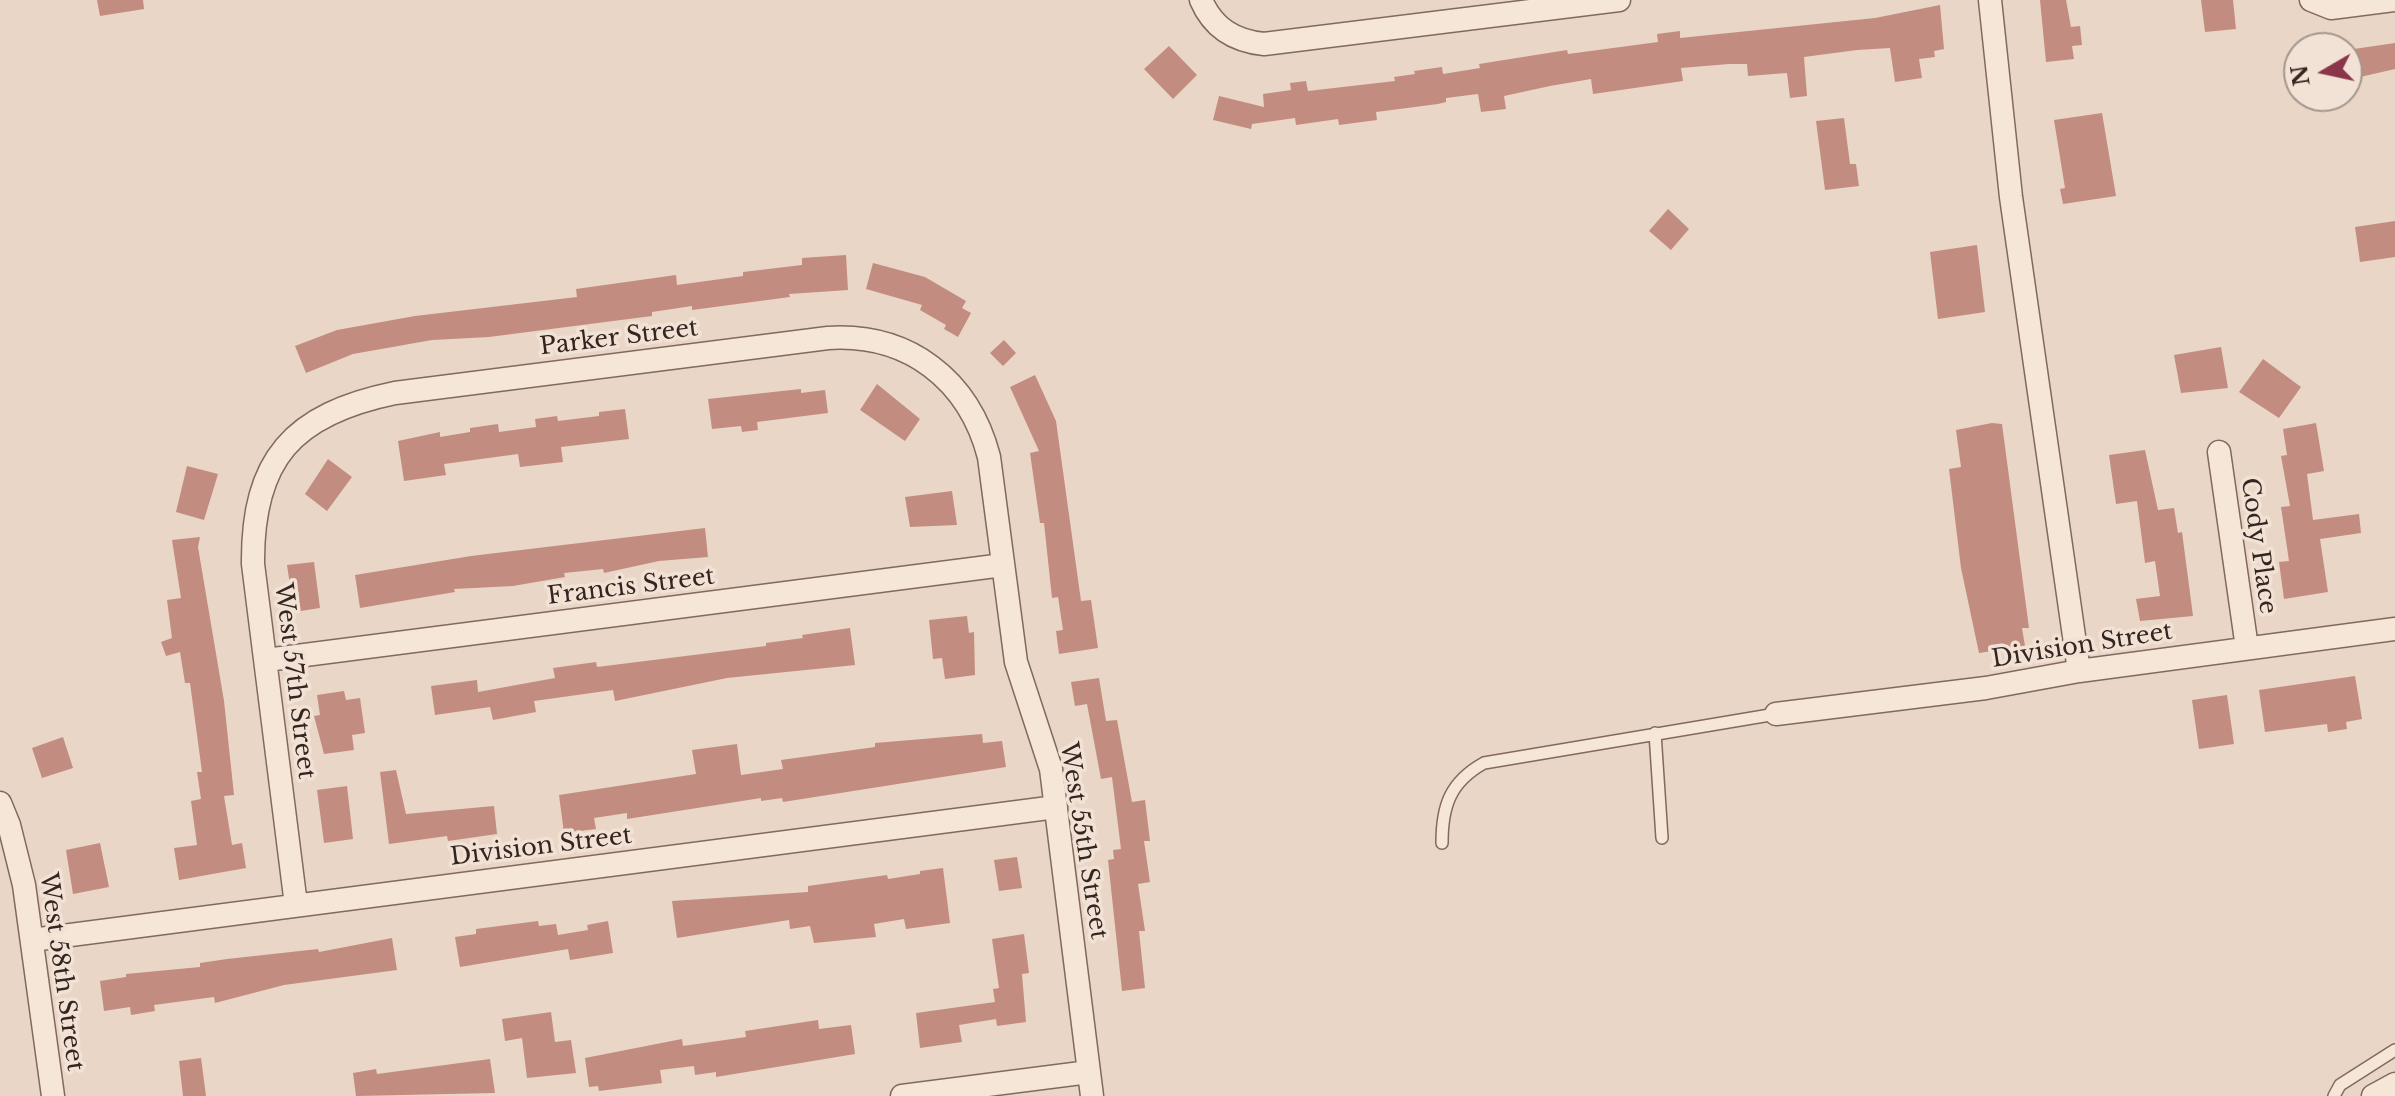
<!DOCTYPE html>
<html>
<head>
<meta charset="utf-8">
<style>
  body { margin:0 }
  #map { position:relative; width:2395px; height:1096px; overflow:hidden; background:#e9d6c6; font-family:"Libre Baskerville",serif }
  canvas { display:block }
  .north { position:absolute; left:2283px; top:32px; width:80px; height:80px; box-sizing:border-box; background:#f1e2d5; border:2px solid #a5968d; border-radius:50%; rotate:261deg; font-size:22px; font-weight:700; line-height:32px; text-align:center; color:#342520 }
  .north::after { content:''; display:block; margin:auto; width:28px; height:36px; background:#8a3549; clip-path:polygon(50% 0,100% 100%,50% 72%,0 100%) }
</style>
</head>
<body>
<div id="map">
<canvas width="2395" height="1096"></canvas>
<div class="north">N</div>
</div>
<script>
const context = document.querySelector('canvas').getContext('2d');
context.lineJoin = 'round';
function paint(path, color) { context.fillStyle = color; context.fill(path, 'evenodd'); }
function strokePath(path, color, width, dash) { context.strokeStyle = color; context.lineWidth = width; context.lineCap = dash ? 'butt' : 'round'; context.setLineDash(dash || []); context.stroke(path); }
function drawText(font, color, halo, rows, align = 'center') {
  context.font = font + ' "Libre Baskerville",serif'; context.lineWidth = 7; context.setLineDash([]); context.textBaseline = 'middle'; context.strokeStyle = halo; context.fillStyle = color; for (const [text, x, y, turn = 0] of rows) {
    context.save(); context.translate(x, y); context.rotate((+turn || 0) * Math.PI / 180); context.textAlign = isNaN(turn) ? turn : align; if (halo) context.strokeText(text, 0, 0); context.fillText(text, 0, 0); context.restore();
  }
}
const building = new Path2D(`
  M 97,0 L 143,0 L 144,9 L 100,16 Z
  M 2040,0 L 2066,0 L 2071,27 L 2080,26 L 2082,45 L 2072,46 L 2074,59 L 2046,62 Z
  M 2201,0 L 2233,0 L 2236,29 L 2205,32 Z
  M 1940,5 L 1944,49 L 1934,51 L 1935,57 L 1919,59 L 1922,78 L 1895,82 L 1890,48 L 1857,50 L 1804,57 L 1807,96 L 1790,98 L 1787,73 L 1748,76 L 1747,64 L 1729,64 L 1681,68 L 1683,81 L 1593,94 L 1591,79 L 1550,86 L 1504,96 L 1506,109 L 1481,112 L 1478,94 L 1446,98 L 1446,102 L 1438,104 L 1376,112 L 1377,120 L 1339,125 L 1338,119 L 1296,125 L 1295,118 L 1252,124 L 1251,129 L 1213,120 L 1219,96 L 1264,107 L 1263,94 L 1291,90 L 1290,83 L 1306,81 L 1308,91 L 1395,81 L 1394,77 L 1415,74 L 1414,71 L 1442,67 L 1443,74 L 1480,68 L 1479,64 L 1567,50 L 1568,54 L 1658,42 L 1657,34 L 1680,31 L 1680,38 L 1875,18 Z
  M 2395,43 L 2395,69 L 2347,80 L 2347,50 Z
  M 1169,46 L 1197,75 L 1173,99 L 1144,69 Z
  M 2102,113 L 2116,196 L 2063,204 L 2060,189 L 2065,188 L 2054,120 Z
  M 1844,118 L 1850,164 L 1856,164 L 1859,186 L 1825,190 L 1816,121 Z
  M 1668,209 L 1689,229 L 1671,250 L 1649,231 Z
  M 2395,221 L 2395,257 L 2360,262 L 2355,227 Z
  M 1977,245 L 1985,312 L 1938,319 L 1930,252 Z
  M 846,255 L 848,290 L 789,294 L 790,297 L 692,310 L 692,306 L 652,312 L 652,316 L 489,337 L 432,340 L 353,354 L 306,373 L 295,346 L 337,330 L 415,316 L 577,297 L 576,289 L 676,275 L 677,285 L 743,276 L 743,272 L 802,265 L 802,258 Z
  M 873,263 L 925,277 L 966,301 L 962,308 L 971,313 L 958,337 L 944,329 L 946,325 L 920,310 L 922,305 L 866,289 Z
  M 1004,340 L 1016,353 L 1003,366 L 990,353 Z
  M 2221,347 L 2228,388 L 2181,393 L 2174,355 Z
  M 2263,359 L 2301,387 L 2279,418 L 2239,392 Z
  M 1035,375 L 1056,421 L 1081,601 L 1091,600 L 1098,648 L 1059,654 L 1056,631 L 1063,630 L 1058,597 L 1052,598 L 1044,523 L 1040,523 L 1030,453 L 1039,451 L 1010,387 Z
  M 877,384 L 920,419 L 905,441 L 860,410 Z
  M 801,389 L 801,393 L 825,390 L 828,413 L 757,422 L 758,430 L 742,432 L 741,426 L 712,429 L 708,399 Z
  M 625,409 L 629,439 L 561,447 L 563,462 L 520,467 L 518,454 L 444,464 L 446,475 L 404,481 L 398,441 L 440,432 L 440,437 L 470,432 L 470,428 L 498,424 L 499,432 L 536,427 L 535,419 L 557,416 L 558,421 L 599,416 L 599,412 Z
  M 1992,423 L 2002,424 L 2029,628 L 2022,628 L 2025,646 L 1979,653 L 1961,568 L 1949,469 L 1961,467 L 1956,430 Z
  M 2316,423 L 2324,471 L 2307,474 L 2313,520 L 2359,514 L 2361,533 L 2320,539 L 2328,592 L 2284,599 L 2279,562 L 2289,561 L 2281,507 L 2290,506 L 2281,456 L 2287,455 L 2283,429 Z
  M 2145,450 L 2158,510 L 2174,508 L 2178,533 L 2182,532 L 2193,616 L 2140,621 L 2136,599 L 2160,596 L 2155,561 L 2145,563 L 2137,501 L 2116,504 L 2109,455 Z
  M 328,459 L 352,477 L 327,511 L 305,494 Z
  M 187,466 L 218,474 L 204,520 L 176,512 Z
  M 952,491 L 957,525 L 910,527 L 905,497 Z
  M 705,528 L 708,557 L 659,561 L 604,573 L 603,569 L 564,573 L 565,577 L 513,586 L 454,589 L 455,592 L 360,608 L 355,575 L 471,556 Z
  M 200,537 L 198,547 L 224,701 L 234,795 L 224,796 L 232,845 L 242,843 L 246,868 L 179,880 L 174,848 L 197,845 L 191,801 L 201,799 L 197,772 L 202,772 L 190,683 L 185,683 L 180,652 L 166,656 L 161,642 L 172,638 L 167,600 L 181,598 L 172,540 Z
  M 314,562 L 320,608 L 294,612 L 287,565 Z
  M 967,616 L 969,633 L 974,632 L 975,675 L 945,679 L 942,658 L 933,659 L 929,620 Z
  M 850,628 L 855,665 L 727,678 L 615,701 L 613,690 L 534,701 L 536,712 L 493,720 L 490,707 L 435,715 L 431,686 L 477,680 L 478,692 L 555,678 L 553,668 L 596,662 L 597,667 L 766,646 L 766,643 L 803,638 L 802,635 Z
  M 2355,676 L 2362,719 L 2346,722 L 2347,729 L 2328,732 L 2327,724 L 2265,732 L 2259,690 Z
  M 1099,678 L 1106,721 L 1117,720 L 1132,802 L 1145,800 L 1150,841 L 1144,841 L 1150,882 L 1138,884 L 1145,931 L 1139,931 L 1145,988 L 1122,991 L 1108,860 L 1114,859 L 1113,850 L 1121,849 L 1112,777 L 1101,779 L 1087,704 L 1075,706 L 1071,682 Z
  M 344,691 L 346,700 L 360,698 L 365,733 L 352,735 L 354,750 L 324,754 L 314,716 L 320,715 L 317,695 Z
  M 2227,695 L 2234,744 L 2199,749 L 2192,700 Z
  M 982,734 L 983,743 L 1002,741 L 1006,767 L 783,802 L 782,798 L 761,801 L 761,798 L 627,819 L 627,813 L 594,818 L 596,829 L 564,833 L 559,795 L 696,774 L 692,750 L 737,744 L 741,775 L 783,769 L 781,760 L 875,747 L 875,743 Z
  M 63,737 L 73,768 L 42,778 L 32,748 Z
  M 396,770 L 406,814 L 494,806 L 497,834 L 448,841 L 447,836 L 389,844 L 380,772 Z
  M 347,786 L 353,839 L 324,843 L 317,790 Z
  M 100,843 L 109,887 L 73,894 L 66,850 Z
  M 1017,857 L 1022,888 L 999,891 L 994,860 Z
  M 943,868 L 950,923 L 906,929 L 904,919 L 874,924 L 876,937 L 814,943 L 810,926 L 790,929 L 789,920 L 677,938 L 672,901 L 808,892 L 808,886 L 887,875 L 888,879 L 920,874 L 920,871 Z
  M 538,921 L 539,926 L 556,924 L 558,935 L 588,930 L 587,925 L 608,921 L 613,953 L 570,960 L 568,949 L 460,967 L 455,937 L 476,934 L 476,929 Z
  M 1024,934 L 1029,973 L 1022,974 L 1026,1022 L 997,1026 L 996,1019 L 959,1025 L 962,1042 L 920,1048 L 916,1013 L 995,1002 L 993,989 L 999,988 L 992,939 Z
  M 392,938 L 397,970 L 284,985 L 215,1003 L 214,997 L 154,1005 L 155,1011 L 131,1015 L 130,1007 L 104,1011 L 100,981 L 126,977 L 126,974 L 200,967 L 200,963 L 227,959 L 318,949 L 319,952 Z
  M 551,1012 L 555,1042 L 571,1040 L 576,1073 L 527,1078 L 522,1038 L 505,1041 L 502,1019 Z
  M 818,1020 L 819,1029 L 851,1025 L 855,1054 L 716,1077 L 716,1072 L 695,1075 L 694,1066 L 660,1070 L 662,1083 L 599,1091 L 598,1086 L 589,1087 L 585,1058 L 682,1039 L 683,1046 L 746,1037 L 745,1031 Z
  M 201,1058 L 206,1096 L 183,1096 L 179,1061 Z
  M 490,1059 L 495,1093 L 356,1096 L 353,1073 L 376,1069 L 377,1074 Z`);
const lane = new Path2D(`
  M 1655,733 L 1662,838
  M 1442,843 C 1442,806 1450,782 1484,763 L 1776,714
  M 2334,1096 L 2340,1085 L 2395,1050`);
const street = new Path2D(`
  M 1201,0 C 1213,28 1234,41 1264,44 L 1619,0
  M 1990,0 L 2011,197 L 2079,671
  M 2311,0 L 2331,8 L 2395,0
  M 2219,452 L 2247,648
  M 266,660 L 1003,565
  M 1776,714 L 1986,688 L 2079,671 L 2395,629
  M 0,803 L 9,825 L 24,885 L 53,1096
  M 296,905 L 253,564 C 252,459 293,414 395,393 L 828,338 C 909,333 969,380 989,457 L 1016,662 L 1051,769 L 1092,1096
  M 32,940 L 1056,807
  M 902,1096 L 1089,1072
  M 2373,1096 L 2395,1084`);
const streetNames = [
  ["Parker Street",619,338,-7],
  ["Cody Place",2258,546,82],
  ["Francis Street",631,587,-7],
  ["Division Street",2082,646,-9],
  ["West 57th Street",294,681,83],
  ["West 55th Street",1083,841,81],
  ["Division Street",541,847,-7],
  ["West 58th Street",61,972,82]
];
paint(building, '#c38c80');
strokePath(lane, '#82695e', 14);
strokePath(street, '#82695e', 25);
strokePath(lane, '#f5e6d8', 11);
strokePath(street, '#f5e6d8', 22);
drawText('24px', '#342520', '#f1e2d5', streetNames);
</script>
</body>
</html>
